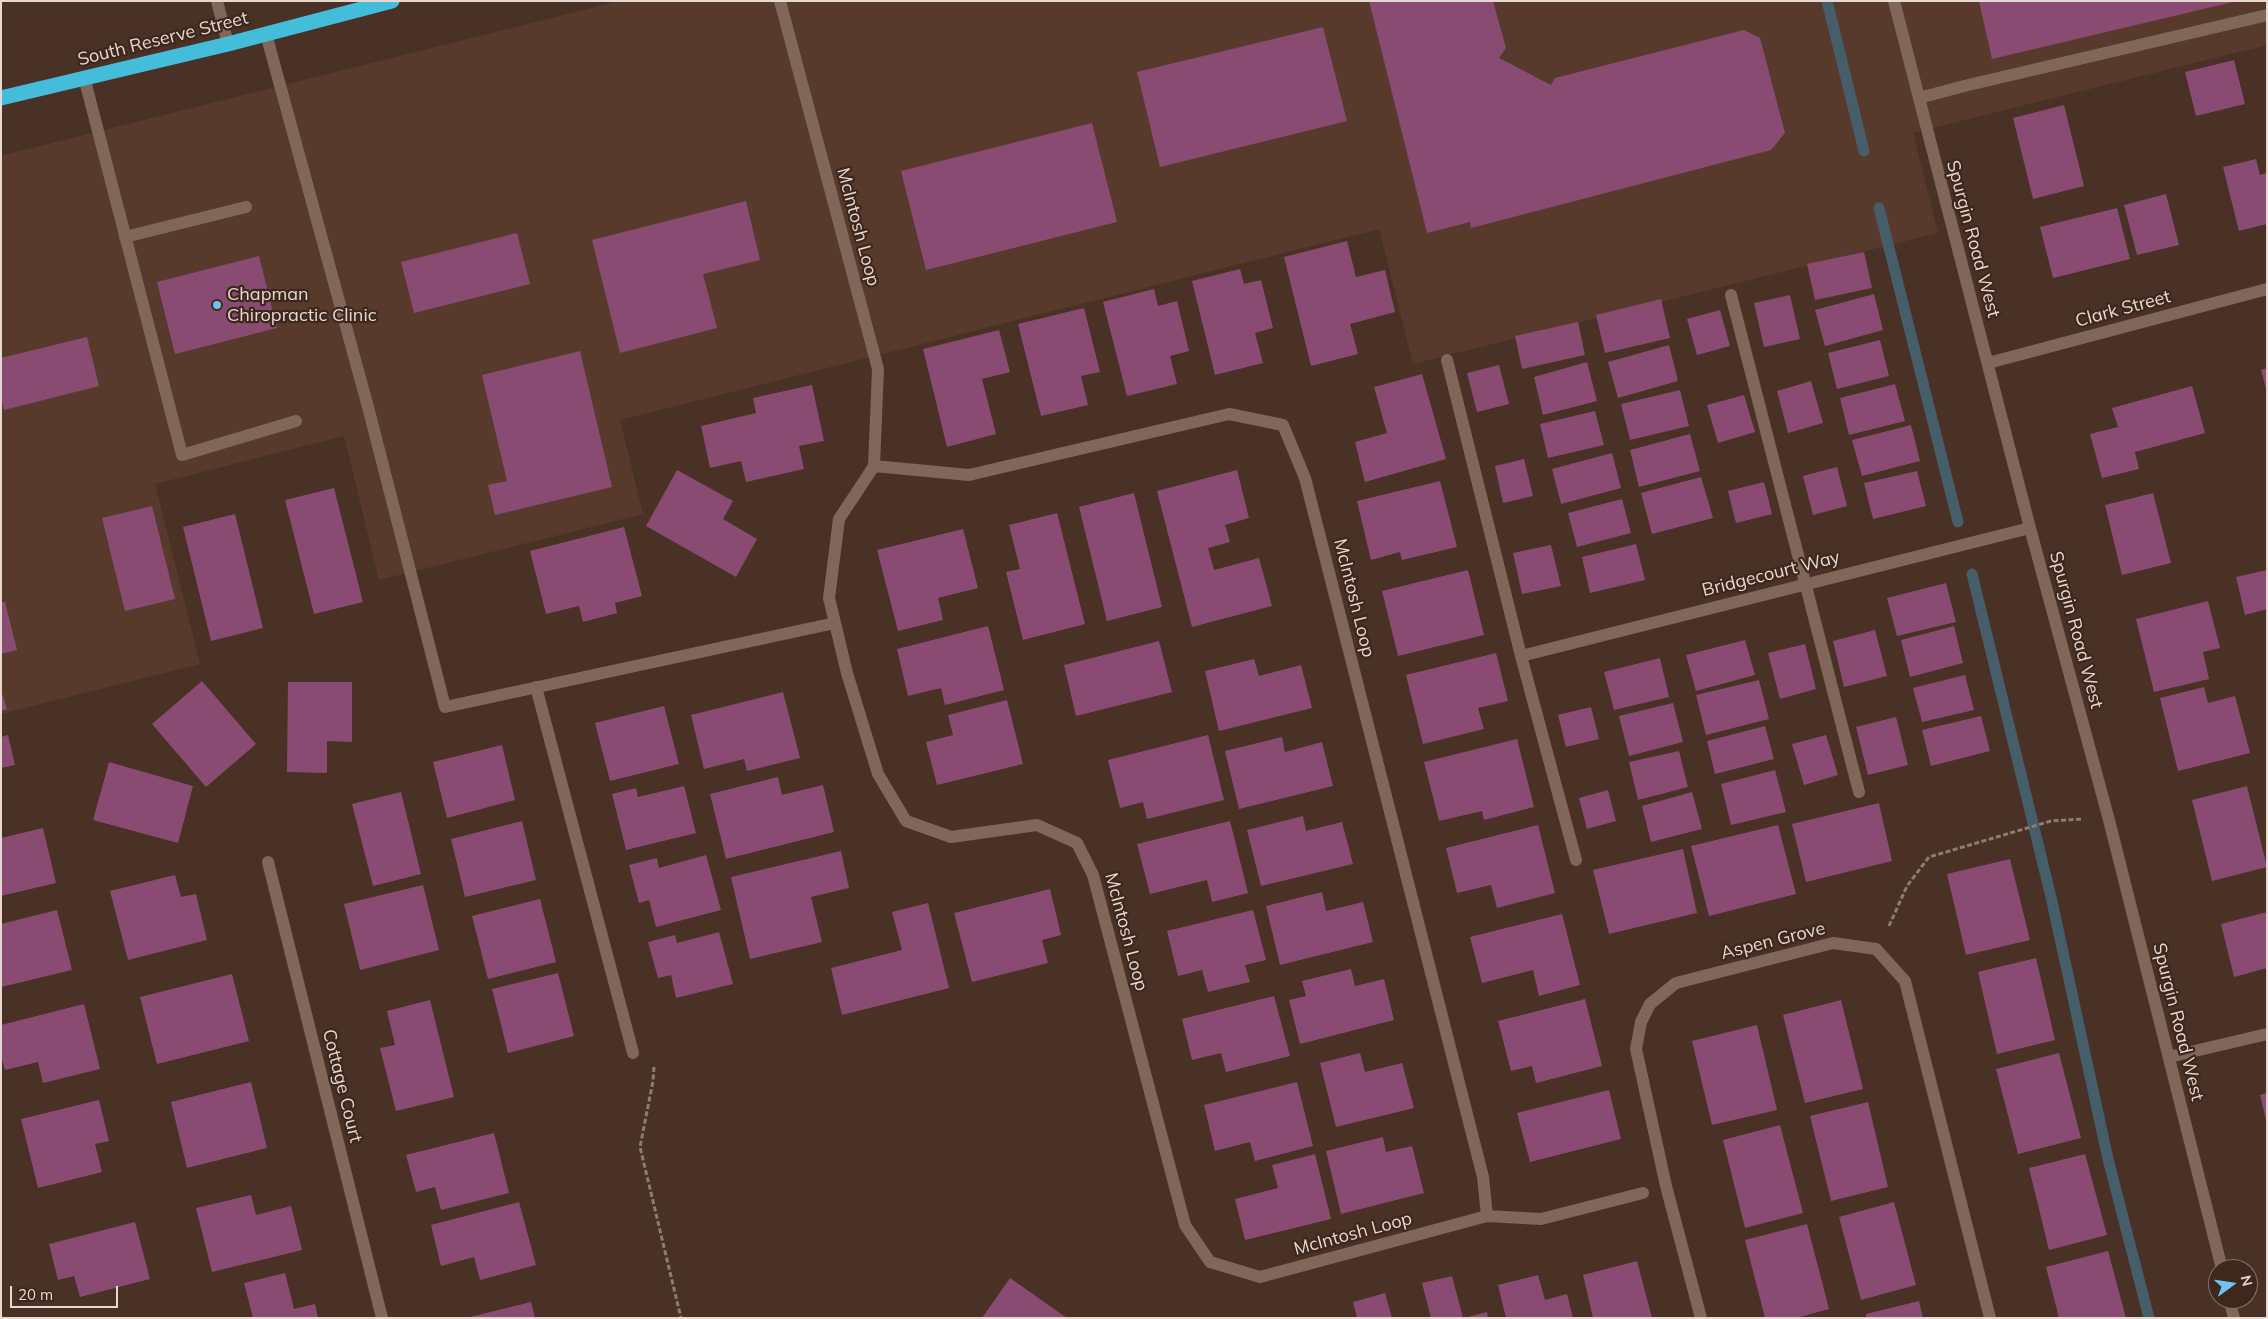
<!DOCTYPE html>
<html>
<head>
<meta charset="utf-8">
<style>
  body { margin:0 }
  #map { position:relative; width:2268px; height:1319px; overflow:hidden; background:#493126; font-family:Mulish,sans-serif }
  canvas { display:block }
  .frame { position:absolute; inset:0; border:2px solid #e8d8d2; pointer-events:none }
  .north { position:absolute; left:2208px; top:1259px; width:50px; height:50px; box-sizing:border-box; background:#3e271d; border:1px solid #826e65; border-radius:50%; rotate:76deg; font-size:14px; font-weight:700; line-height:20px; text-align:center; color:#e8d8d2 }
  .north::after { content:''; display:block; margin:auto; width:18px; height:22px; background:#70c2f4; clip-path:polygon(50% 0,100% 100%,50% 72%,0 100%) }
  .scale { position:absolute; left:10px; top:1286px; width:108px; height:22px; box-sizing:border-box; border:2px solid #e8d8d2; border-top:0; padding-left:6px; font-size:15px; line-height:18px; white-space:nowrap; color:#e8d8d2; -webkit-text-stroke:4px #3e271d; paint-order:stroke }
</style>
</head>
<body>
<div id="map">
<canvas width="2268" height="1319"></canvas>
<div class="frame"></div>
<div class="north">N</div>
<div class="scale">20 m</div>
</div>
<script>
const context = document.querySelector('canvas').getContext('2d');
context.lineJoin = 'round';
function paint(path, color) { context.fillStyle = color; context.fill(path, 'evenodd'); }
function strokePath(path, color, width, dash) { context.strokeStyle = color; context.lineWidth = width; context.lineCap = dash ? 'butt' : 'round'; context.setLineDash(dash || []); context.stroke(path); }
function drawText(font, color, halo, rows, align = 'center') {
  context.font = font + ' Mulish,sans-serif'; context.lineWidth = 4.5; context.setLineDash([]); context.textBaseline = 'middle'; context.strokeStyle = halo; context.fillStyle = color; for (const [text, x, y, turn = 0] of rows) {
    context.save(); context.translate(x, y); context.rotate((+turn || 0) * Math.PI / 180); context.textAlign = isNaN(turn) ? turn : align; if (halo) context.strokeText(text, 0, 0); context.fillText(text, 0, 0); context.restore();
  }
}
const built = new Path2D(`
  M 619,1 L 2267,1 L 2267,45 L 1913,133 L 1938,233 L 1413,364 L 1379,229 L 620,420 L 643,514 L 379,580 L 344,436 L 155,484 L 200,664 L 1,714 L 1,156 Z`);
const stream = new Path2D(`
  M 1827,1 L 1864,151
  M 1879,208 L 1958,522
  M 1972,574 L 2051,897 L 2108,1159 L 2149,1318`);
const building = new Path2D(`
  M 1369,1 L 1493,1 L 1506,48 L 1499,58 L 1551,85 L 1555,78 L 1744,30 L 1760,38 L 1785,133 L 1771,150 L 1471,228 L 1470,222 L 1427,233 Z
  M 1979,1 L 2233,1 L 2233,2 L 1992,59 Z
  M 1323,27 L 1347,121 L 1160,167 L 1137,72 Z
  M 2234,60 L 2245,104 L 2196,116 L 2185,72 Z
  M 2064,105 L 2084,186 L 2033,199 L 2013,118 Z
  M 1092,123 L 1117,222 L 926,270 L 901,171 Z
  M 2256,159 L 2260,175 L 2267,173 L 2267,224 L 2239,231 L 2223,167 Z
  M 2166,194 L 2179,245 L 2137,255 L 2124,205 Z
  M 746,201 L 760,260 L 703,274 L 717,328 L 620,353 L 592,240 Z
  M 2117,208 L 2130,259 L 2053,278 L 2040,227 Z
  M 517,233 L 530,284 L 414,313 L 401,262 Z
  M 1347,241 L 1356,277 L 1385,270 L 1395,312 L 1350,324 L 1358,354 L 1311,366 L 1284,257 Z
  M 1864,252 L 1872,288 L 1815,300 L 1807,264 Z
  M 259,256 L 277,328 L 175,354 L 157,282 Z
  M 1240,269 L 1244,284 L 1261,280 L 1273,328 L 1255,333 L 1263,363 L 1215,375 L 1192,281 Z
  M 1154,289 L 1158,306 L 1177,301 L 1189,351 L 1170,356 L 1177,384 L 1127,396 L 1103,302 Z
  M 1874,294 L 1883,330 L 1825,346 L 1815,310 Z
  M 1790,295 L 1800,339 L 1764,347 L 1754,303 Z
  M 1661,299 L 1670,338 L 1605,353 L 1596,315 Z
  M 1084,308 L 1100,372 L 1081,376 L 1088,405 L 1041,416 L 1018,324 Z
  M 1720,310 L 1730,346 L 1697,355 L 1687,319 Z
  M 1578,322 L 1585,355 L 1522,369 L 1515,336 Z
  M 999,330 L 1010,372 L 982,379 L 996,434 L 947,447 L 923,349 Z
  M 87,337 L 99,386 L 4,410 L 1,399 L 1,358 Z
  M 1880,340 L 1889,376 L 1837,389 L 1828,353 Z
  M 1669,345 L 1678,381 L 1618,398 L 1608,362 Z
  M 580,351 L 612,487 L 495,515 L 488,485 L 507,481 L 482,375 Z
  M 1587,362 L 1597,401 L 1543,415 L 1534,377 Z
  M 1499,365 L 1509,404 L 1477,412 L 1467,373 Z
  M 2267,368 L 2267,389 L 2266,389 L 2261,370 Z
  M 1422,374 L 1446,459 L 1365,482 L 1355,442 L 1387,433 L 1374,387 Z
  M 1811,381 L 1823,423 L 1788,433 L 1777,391 Z
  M 1895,384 L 1905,421 L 1849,435 L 1840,398 Z
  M 812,385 L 824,441 L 799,446 L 804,469 L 746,482 L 741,461 L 710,468 L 701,426 L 756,413 L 753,398 Z
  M 2192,386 L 2205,433 L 2135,452 L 2139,469 L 2102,478 L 2090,434 L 2118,427 L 2112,408 Z
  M 1680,390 L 1689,426 L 1630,440 L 1621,404 Z
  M 1744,395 L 1755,432 L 1718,443 L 1707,405 Z
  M 1595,411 L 1604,445 L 1548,458 L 1540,424 Z
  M 1911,425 L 1920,461 L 1862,476 L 1852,440 Z
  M 1690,434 L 1700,471 L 1639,487 L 1630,450 Z
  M 1612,453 L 1621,488 L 1561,504 L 1552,469 Z
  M 1524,459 L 1533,496 L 1503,503 L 1495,466 Z
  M 1837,467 L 1847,506 L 1813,515 L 1803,476 Z
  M 677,470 L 733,501 L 723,519 L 757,539 L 736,577 L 646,526 Z
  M 1237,470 L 1249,518 L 1225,525 L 1230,542 L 1208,548 L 1214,570 L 1259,558 L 1272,606 L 1192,627 L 1157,491 Z
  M 1917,471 L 1926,506 L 1873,519 L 1864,483 Z
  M 1701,477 L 1713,518 L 1652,534 L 1641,493 Z
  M 1440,481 L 1457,547 L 1402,560 L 1400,552 L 1371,560 L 1357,501 Z
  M 1764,482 L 1772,514 L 1736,523 L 1728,491 Z
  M 334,488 L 363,602 L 314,614 L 285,500 Z
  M 1134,493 L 1162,607 L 1107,621 L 1079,507 Z
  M 2153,493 L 2171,563 L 2122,575 L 2105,505 Z
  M 1622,499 L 1631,533 L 1577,547 L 1568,513 Z
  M 152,506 L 175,599 L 125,611 L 102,518 Z
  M 1057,513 L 1085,624 L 1023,640 L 1006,572 L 1020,569 L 1009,525 Z
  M 235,514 L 263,628 L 211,641 L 183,527 Z
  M 624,527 L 642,596 L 615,603 L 617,613 L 583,622 L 579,606 L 546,614 L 530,551 Z
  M 963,529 L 978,588 L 938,598 L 943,620 L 898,631 L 877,550 Z
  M 1636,544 L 1645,580 L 1590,593 L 1582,557 Z
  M 1551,545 L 1561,586 L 1522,594 L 1513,553 Z
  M 1468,570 L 1484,635 L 1398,656 L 1382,591 Z
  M 2267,570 L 2267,609 L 2245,615 L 2236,577 Z
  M 1946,583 L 1956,622 L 1897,636 L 1887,598 Z
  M 2208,601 L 2220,648 L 2203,652 L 2209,679 L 2154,692 L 2136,619 Z
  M 1,602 L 5,602 L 17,650 L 1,654 Z
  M 988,626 L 1004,690 L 945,705 L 941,688 L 908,696 L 897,649 Z
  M 1954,626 L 1963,663 L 1910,677 L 1901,640 Z
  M 1875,630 L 1887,676 L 1844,687 L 1833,641 Z
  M 1745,640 L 1755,675 L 1696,691 L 1686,655 Z
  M 1159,641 L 1172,692 L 1076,716 L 1064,665 Z
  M 1805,644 L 1816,689 L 1780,699 L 1768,653 Z
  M 1496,653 L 1508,701 L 1478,708 L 1484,729 L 1423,744 L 1406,675 Z
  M 1660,658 L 1669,697 L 1614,710 L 1604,672 Z
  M 1254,659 L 1259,676 L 1301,665 L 1312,708 L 1219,731 L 1205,671 Z
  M 1965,675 L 1974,710 L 1922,722 L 1913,688 Z
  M 1759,680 L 1769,719 L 1706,735 L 1696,695 Z
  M 202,681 L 256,744 L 206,787 L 152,724 Z
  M 288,682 L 352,682 L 352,742 L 327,741 L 327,773 L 287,772 Z
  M 2204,687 L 2208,703 L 2235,696 L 2250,753 L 2178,771 L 2160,698 Z
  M 1,690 L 7,709 L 1,711 Z
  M 783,692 L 800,758 L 747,771 L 744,759 L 704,769 L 691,715 Z
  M 1007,700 L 1023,764 L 937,785 L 926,742 L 953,735 L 948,715 Z
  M 1673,703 L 1683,742 L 1629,756 L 1619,716 Z
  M 664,706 L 679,764 L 610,781 L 595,723 Z
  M 1591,707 L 1599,739 L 1566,747 L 1558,715 Z
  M 1981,716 L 1990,751 L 1931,766 L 1922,730 Z
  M 1896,717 L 1908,765 L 1868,775 L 1856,727 Z
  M 1765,726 L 1774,759 L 1715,774 L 1707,741 Z
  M 8,735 L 15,765 L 1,768 L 1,737 Z
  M 1208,735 L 1224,800 L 1147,819 L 1143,802 L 1120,808 L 1108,760 Z
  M 1826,735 L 1838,775 L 1804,785 L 1792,744 Z
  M 1282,737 L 1285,752 L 1322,742 L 1333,786 L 1239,809 L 1225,751 Z
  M 1517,739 L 1534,807 L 1484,820 L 1482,811 L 1439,821 L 1424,762 Z
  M 502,745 L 515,800 L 447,818 L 433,762 Z
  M 1679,751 L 1688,787 L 1638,800 L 1629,762 Z
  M 109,762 L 193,786 L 178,843 L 93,820 Z
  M 1775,770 L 1786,812 L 1731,825 L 1721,784 Z
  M 778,777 L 782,795 L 823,785 L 834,832 L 726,859 L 710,794 Z
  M 684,786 L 696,833 L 626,850 L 612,794 L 636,788 L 638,797 Z
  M 2247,786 L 2267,867 L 2212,881 L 2192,800 Z
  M 1608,790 L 1616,821 L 1587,829 L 1579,798 Z
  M 401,792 L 421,874 L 373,886 L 352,804 Z
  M 1692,792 L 1702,829 L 1651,842 L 1642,806 Z
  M 1879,803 L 1892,861 L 1806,882 L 1792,824 Z
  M 1303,816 L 1306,831 L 1342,822 L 1353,864 L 1261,886 L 1247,830 Z
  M 522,821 L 536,880 L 465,897 L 451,839 Z
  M 1230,821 L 1248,893 L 1212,902 L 1207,880 L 1150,894 L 1137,844 Z
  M 1538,825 L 1555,893 L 1497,908 L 1491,885 L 1457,893 L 1446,848 Z
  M 1778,825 L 1796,894 L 1709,916 L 1691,846 Z
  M 43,828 L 56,883 L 1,896 L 1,838 Z
  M 1683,849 L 1697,913 L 1609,934 L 1593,870 Z
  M 841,851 L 849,888 L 811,897 L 822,942 L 750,959 L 731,877 Z
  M 706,855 L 721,910 L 656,927 L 649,900 L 639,903 L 629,865 L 657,858 L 659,868 Z
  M 2010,859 L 2030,940 L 1966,955 L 1947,874 Z
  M 175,875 L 181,897 L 196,894 L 207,940 L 128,960 L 110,891 Z
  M 423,885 L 439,950 L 360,970 L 344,904 Z
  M 1050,889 L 1061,935 L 1042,940 L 1048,963 L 972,982 L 954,913 Z
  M 1322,892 L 1326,911 L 1363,902 L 1373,942 L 1280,965 L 1266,906 Z
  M 540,899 L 556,962 L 488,979 L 472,916 Z
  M 928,903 L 949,988 L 842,1015 L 831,968 L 902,950 L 892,912 Z
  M 57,910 L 72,970 L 1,987 L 1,924 Z
  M 1253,910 L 1266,960 L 1245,965 L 1250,982 L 1208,992 L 1202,970 L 1178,976 L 1167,931 Z
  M 2267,912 L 2267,968 L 2234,977 L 2221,924 Z
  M 1562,914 L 1580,985 L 1539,996 L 1533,970 L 1482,983 L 1470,937 Z
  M 719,932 L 733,984 L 676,998 L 671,975 L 658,978 L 648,942 L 675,935 L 677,943 Z
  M 2036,958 L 2055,1040 L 1997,1054 L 1978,972 Z
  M 1351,969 L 1355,986 L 1384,979 L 1394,1020 L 1300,1044 L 1289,1000 L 1306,996 L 1302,981 Z
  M 558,973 L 574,1036 L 508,1053 L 492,989 Z
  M 232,974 L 249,1041 L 157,1064 L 140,997 Z
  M 1274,996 L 1290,1056 L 1226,1072 L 1221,1053 L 1192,1060 L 1182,1019 Z
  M 1585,999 L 1602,1066 L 1536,1083 L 1532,1066 L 1511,1071 L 1498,1021 Z
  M 430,1000 L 454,1097 L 396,1111 L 380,1048 L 395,1045 L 387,1011 Z
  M 1841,1000 L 1863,1089 L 1805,1103 L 1783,1015 Z
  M 84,1004 L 100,1069 L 43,1083 L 38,1062 L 5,1070 L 1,1056 L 1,1025 Z
  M 1757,1025 L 1777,1110 L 1712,1125 L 1692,1041 Z
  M 1360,1053 L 1365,1072 L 1402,1063 L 1414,1108 L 1336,1127 L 1320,1063 Z
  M 2059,1053 L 2081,1138 L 2018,1154 L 1996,1069 Z
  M 251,1082 L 267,1148 L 187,1168 L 171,1102 Z
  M 1297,1082 L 1313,1146 L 1255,1161 L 1250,1142 L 1215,1151 L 1204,1105 Z
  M 1609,1090 L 1621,1139 L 1530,1162 L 1517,1113 Z
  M 2267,1093 L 2267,1120 L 2266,1120 L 2260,1095 Z
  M 99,1100 L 109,1141 L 95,1144 L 102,1172 L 38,1188 L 21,1119 Z
  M 1868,1102 L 1888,1187 L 1831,1201 L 1810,1116 Z
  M 1780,1125 L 1803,1213 L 1745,1228 L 1723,1140 Z
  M 494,1133 L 509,1193 L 441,1210 L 435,1187 L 416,1192 L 406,1155 Z
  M 1383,1137 L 1386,1152 L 1412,1146 L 1424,1193 L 1341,1214 L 1326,1151 Z
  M 1315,1154 L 1331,1219 L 1245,1240 L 1235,1199 L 1278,1188 L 1272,1165 Z
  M 2085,1154 L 2107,1235 L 2049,1250 L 2029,1168 Z
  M 251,1195 L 256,1215 L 291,1206 L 302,1250 L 212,1272 L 196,1208 Z
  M 519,1202 L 536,1265 L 480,1280 L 474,1257 L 441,1266 L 431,1225 Z
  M 1894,1202 L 1916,1285 L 1861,1300 L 1839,1217 Z
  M 135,1222 L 150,1279 L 80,1297 L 74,1276 L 58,1280 L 49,1244 Z
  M 1807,1224 L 1829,1309 L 1796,1318 L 1765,1318 L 1745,1240 Z
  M 2108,1251 L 2126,1318 L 2059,1318 L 2046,1267 Z
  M 1637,1261 L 1652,1318 L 1593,1318 L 1583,1275 Z
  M 285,1273 L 294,1309 L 315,1304 L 318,1318 L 253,1318 L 244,1283 Z
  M 1538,1275 L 1545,1300 L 1567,1294 L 1573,1318 L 1506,1318 L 1498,1285 Z
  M 1452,1276 L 1463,1318 L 1431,1318 L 1422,1283 Z
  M 1010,1278 L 1067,1318 L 982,1318 Z
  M 1385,1293 L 1392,1318 L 1357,1318 L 1353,1302 Z
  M 1919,1301 L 1923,1318 L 1866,1318 L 1866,1314 Z
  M 531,1302 L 535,1318 L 470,1318 L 470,1317 Z
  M 1487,1312 L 1488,1318 L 1468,1318 L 1468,1317 Z`);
const path = new Path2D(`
  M 1889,926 L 1907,886 L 1929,857 L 2051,821 L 2083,819
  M 654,1067 L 653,1081 L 640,1147 L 681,1318`);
const minor = new Path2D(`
  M 217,1 L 228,44
  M 780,1 L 878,369 L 874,466 L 969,475 L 1229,414 L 1283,425 L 1305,478 L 1483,1177 L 1487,1216 L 1541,1219 L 1643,1193
  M 1894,1 L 2030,528 L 2109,820 L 2222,1269
  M 266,34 L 368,407 L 445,707 L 835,623
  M 84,77 L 182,455 L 296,421
  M 1919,98 L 1964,86 L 2267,15
  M 125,237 L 246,207
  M 1731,295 L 1859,792
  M 1447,360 L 1521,656 L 1576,860
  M 1988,363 L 2267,289
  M 874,466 L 839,519 L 829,598 L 847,673 L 878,774 L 906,821 L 951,837 L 1037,825 L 1077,843 L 1093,875 L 1185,1225 L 1210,1262 L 1260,1277 L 1487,1216
  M 1521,656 L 2030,528
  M 536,687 L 633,1053
  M 268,862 L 382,1318
  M 2169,1057 L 2267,1034
  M 2229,1299 L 2234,1318
  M 1701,1318 L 1666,1186 L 1636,1049 L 1641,1022 L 1650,1004 L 1676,983 L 1833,943 L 1876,949 L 1905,981 L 1990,1318`);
const highway = new Path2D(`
  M 1,98 L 228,44 L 392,1`);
const markers = [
  [217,305,5,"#70c2f4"]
];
const streetNames = [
  ["South Reserve Street",163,39,-14],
  ["McIntosh Loop",858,227,75],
  ["Spurgin Road West",1973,239,75],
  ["Clark Street",2123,309,-15],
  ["Bridgecourt Way",1771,574,-14],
  ["McIntosh Loop",1354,598,76],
  ["Spurgin Road West",2076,630,75],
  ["McIntosh Loop",1126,932,75],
  ["Aspen Grove",1773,941,-14],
  ["Spurgin Road West",2178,1022,76],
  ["Cottage Court",342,1086,76],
  ["McIntosh Loop",1353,1234,-15]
];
const poiNames = [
  ["Chapman",227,295],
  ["Chiropractic Clinic",227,316]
];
paint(built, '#583a2c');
strokePath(stream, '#465e6a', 11);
paint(building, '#894b72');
strokePath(path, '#8f7b72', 3, [5, 2.5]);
strokePath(minor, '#81665a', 12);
strokePath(highway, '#43bdda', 15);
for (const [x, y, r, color] of markers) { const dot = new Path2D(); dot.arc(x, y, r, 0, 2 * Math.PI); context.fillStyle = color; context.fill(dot); strokePath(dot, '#3e271d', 2); }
drawText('18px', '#e8d8d2', '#3e271d', streetNames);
drawText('18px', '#e8d8d2', '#3e271d', poiNames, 'left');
</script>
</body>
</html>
